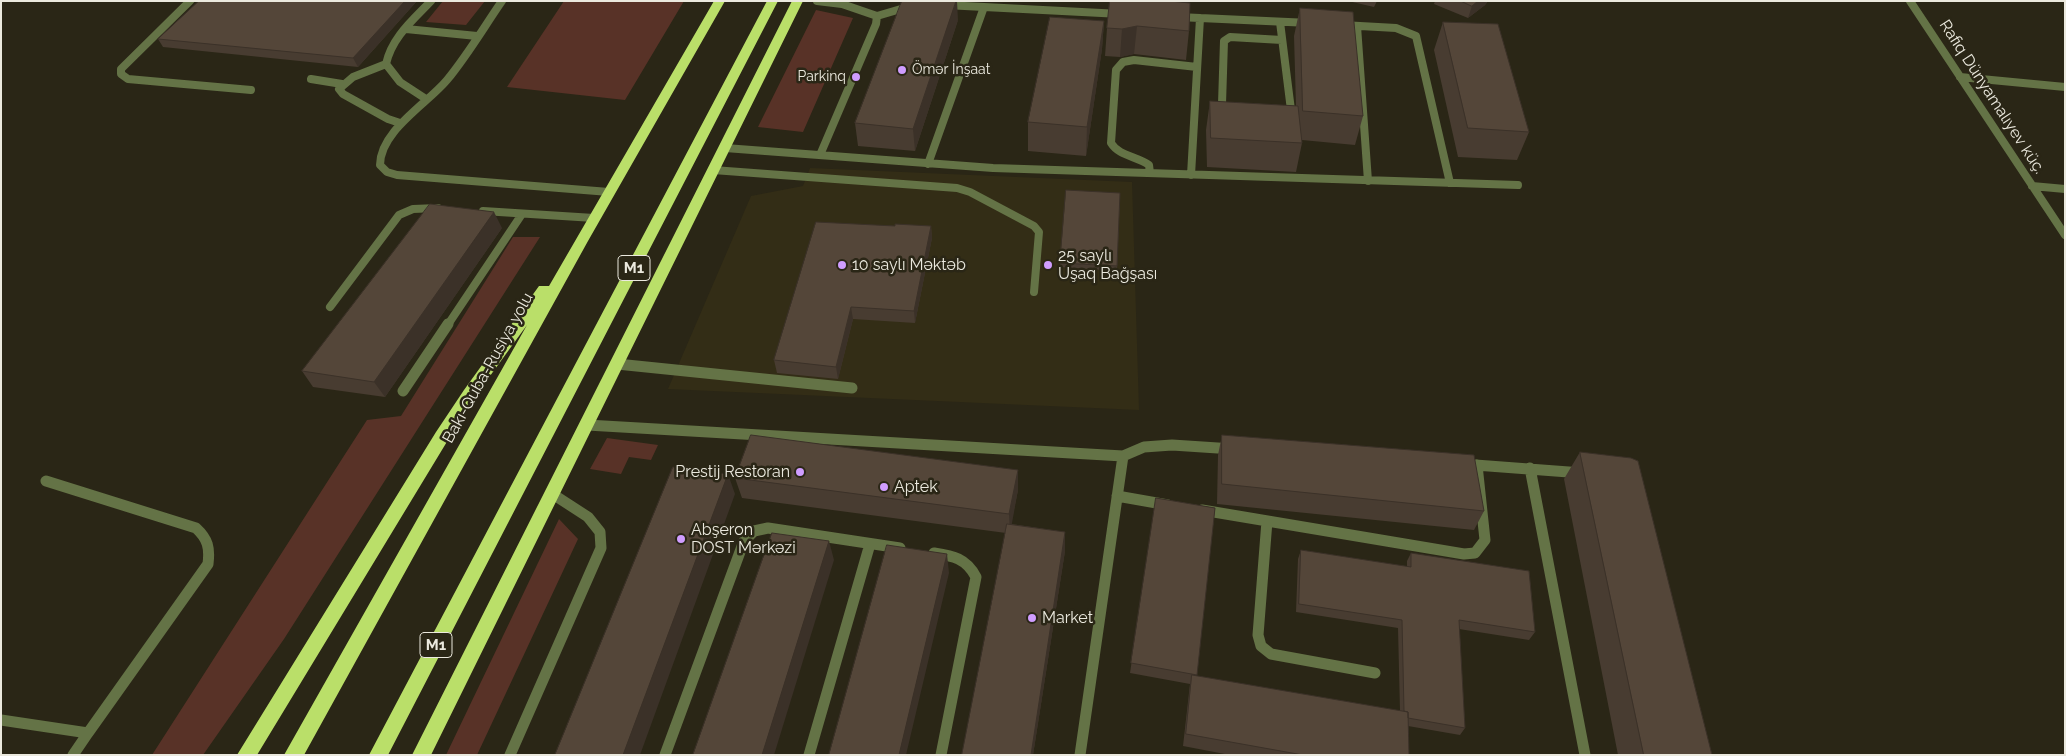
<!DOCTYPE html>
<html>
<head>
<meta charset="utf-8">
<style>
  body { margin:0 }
  #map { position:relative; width:2066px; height:756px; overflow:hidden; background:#2a2616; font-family:Raleway,sans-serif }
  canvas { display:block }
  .frame { position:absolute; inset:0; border:2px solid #ebe9de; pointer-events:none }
</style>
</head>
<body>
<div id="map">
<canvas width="2066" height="756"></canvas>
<div class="frame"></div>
</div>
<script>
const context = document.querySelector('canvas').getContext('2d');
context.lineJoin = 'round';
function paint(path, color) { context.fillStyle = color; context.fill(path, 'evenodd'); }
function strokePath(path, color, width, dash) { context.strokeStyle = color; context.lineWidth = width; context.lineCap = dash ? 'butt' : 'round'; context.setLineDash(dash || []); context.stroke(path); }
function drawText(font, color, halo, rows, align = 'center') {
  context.font = font + ' Raleway,sans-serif'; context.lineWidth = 5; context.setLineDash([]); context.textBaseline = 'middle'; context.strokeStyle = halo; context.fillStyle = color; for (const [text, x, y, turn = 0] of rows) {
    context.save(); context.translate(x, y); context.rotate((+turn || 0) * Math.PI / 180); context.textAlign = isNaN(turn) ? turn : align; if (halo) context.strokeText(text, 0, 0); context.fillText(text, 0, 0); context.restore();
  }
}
const built = new Path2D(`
  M 810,168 L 1132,182 L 1139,410 L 668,389 L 751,196 L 803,186 Z`);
const green = new Path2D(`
  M 443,1 L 485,1 L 466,25 L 426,22 Z
  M 564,1 L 684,1 L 625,100 L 507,87 Z
  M 816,10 L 853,18 L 803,132 L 758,127 Z
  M 513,237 L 540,237 L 284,639 L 203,755 L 152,755 L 367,420 L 401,416 Z
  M 607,438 L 658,445 L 651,460 L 629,457 L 621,474 L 590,469 Z
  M 559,519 L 578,539 L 477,755 L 446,755 Z`);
const laneFar1 = new Path2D(`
  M 190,1 L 121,69 L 121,74 L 128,79 L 251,90
  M 502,1 C 484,27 467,56 447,80 C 427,104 380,131 380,165 L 387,172 L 397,175 L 609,192
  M 817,1 L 842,4 L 877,16 L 876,24 L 820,155
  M 945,5 L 1121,14
  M 877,16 L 911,6
  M 1178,17 L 1310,23
  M 1280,22 L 1291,110 L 1290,113 L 1286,114
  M 1342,25 L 1396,28 L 1416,36 L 1450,183
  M 1357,26 L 1368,181
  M 406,29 L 477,36
  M 386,64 L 353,77 L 339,89 L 343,94 L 388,119 L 400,123
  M 311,79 L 342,84
  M 426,99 L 400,82 L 386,64 C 392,37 413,20 431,1
  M 1229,110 L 1222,104 L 1224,41 L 1230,37 L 1282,40
  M 725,148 L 993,168 L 1518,185
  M 928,164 L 984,7
  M 713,170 L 957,188 L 970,192 L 1034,226 L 1039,232 L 1034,292
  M 1150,173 L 1149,165 C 1136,156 1119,156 1111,143 L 1116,70 L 1123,62 L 1134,60 L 1197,67
  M 1191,175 L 1200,18
  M 483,211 L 594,218
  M 330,307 L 399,215 L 413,209 L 438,208
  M 447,326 L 522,214`);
const lane = new Path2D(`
  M 617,364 L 852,388
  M 403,391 L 448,324
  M 587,425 L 1123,456
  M 1462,464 L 1582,473
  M 1530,468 L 1585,755
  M 46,481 L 196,528 C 208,539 210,548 208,564 L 88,733
  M 1117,496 L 1168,505
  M 1202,510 L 1464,554 L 1475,553 L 1485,540 L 1477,465
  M 1267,521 L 1258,635 L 1261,646 L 1271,654 L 1375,673
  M 934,553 C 953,556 966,558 976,577 L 941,755
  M 1,720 L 88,733 L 73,755
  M 510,755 L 601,548 L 600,532 L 588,517 L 551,493
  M 665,755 L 744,541 L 754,531 L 768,528 L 900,548
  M 809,755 L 870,544
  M 1080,755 L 1123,456 L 1144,447 L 1172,445 L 1233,449`);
const street = new Path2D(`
  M 1910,1 L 2065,235
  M 1960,77 L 2065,87
  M 2032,186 L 2065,189`);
const highway = new Path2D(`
  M 714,1 L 725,1 L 588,241 L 304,755 L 284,755 L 527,325 L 474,398 L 448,440 L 257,755 L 237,755 L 436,432 L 464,390 L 539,286 L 549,286 Z
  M 767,1 L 778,1 L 388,755 L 369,755 Z
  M 792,1 L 803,1 L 431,755 L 412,755 Z`);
const wall = new Path2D(`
  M 417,1 L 358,67 L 163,47 L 158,39 Z
  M 1110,1 L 1189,31 L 1186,60 L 1134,54 L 1120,57 L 1105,56 L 1107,28 Z
  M 1348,1 L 1377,1 L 1374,7 Z
  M 1435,1 L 1488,1 L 1485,5 L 1468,18 L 1434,4 Z
  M 1300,8 L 1363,116 L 1355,145 L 1302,140 L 1302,143 L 1296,172 L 1207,167 L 1206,130 L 1210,101 L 1296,106 L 1294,36 Z
  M 958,20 L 915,151 L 858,146 L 855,123 Z
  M 1104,21 L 1102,49 L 1086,156 L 1028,151 L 1028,122 Z
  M 1443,22 L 1529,132 L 1517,160 L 1458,157 L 1434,50 Z
  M 1120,193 L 1117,271 L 1060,267 L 1060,263 Z
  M 895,226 L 931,226 L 932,238 L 915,323 L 853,319 L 838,379 L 777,373 L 774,360 Z
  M 502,228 L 385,397 L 313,387 L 302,371 Z
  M 1222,435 L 1484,511 L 1474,530 L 1217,504 L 1218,455 Z
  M 1580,452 L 1712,755 L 1618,755 L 1564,479 Z
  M 1018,470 L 1018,490 L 1011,524 L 1065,532 L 1065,551 L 1033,755 L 962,755 L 1006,533 L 742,498 L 735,478 Z
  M 1156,498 L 1215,508 L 1196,676 L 1400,711 L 1398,628 L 1296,612 L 1298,559 L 1301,550 L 1407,567 L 1407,561 L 1411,553 L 1535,632 L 1529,640 L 1459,629 L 1465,728 L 1460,735 L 1408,726 L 1409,755 L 1230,755 L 1183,746 L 1190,684 L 1130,673 Z`);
const shadedWall = new Path2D(`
  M 405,1 L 417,1 L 358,67 L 353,58 Z
  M 956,1 L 957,1 L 958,20 L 915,151 L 913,129 Z
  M 1478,1 L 1488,1 L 1485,5 L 1468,18 L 1472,6 Z
  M 1104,21 L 1102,49 L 1086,156 L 1087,127 Z
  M 1137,26 L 1134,54 L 1120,57 L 1122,29 Z
  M 494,212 L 502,228 L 385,397 L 374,382 Z
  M 931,226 L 932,238 L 915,323 L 914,311 Z
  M 851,307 L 853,319 L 838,379 L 836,367 Z
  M 1018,470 L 1018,490 L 1010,534 L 1009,514 Z
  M 728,474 L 735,494 L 640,755 L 623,755 Z
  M 1065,532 L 1065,551 L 1033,755 L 1031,755 Z
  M 829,541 L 834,560 L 774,755 L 762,755 Z
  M 947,554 L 949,573 L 906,755 L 899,755 Z`);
const building = new Path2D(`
  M 199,1 L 405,1 L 353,58 L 158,39 Z
  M 902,1 L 956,1 L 913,129 L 855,123 Z
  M 1110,1 L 1170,1 L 1190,3 L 1189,31 L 1137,26 L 1122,29 L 1107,28 Z
  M 1461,1 L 1478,1 L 1472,6 Z
  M 1300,8 L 1353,12 L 1363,116 L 1303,111 Z
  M 1050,17 L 1104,21 L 1087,127 L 1028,122 Z
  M 1443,22 L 1498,24 L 1529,132 L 1468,128 Z
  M 1210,101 L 1298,106 L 1302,143 L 1211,138 Z
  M 1066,190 L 1120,193 L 1117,266 L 1060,263 Z
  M 430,204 L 494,212 L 374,382 L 302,371 Z
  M 816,222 L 895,226 L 895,224 L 931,226 L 914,311 L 851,307 L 836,367 L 774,360 Z
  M 751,435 L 1018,470 L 1009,514 L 735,478 Z
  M 1222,435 L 1474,455 L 1484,511 L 1222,484 Z
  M 1580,452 L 1631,458 L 1638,461 L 1712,755 L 1644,755 Z
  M 673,467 L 728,474 L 623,755 L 555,755 Z
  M 1156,498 L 1215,508 L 1197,675 L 1131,663 Z
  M 1007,524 L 1065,532 L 1031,755 L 962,755 Z
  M 772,533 L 829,541 L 762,755 L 693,755 Z
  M 887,545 L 947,554 L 899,755 L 829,755 Z
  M 1301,550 L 1411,567 L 1411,553 L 1529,571 L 1535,632 L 1459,620 L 1465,728 L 1408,718 L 1408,712 L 1404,711 L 1402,620 L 1299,604 Z
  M 1192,675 L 1408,712 L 1409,755 L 1303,755 L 1186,734 Z`);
const markers = [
  [902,70,5,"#d09dff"],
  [856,77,5,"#d09dff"],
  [842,265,5,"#d09dff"],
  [1048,265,5,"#d09dff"],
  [800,472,5,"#d09dff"],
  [884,487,5,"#d09dff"],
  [681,539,5,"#d09dff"],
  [1032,618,5,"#d09dff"]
];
const farPoinames = [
  ["Ömər İnşaat",912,70],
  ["Parkinq",846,77,"right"]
];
const shields = [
  [634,268,32],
  [436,645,32]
];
const shieldNames = [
  ["M1",634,268],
  ["M1",436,645]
];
const streetNames = [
  ["Rafiq Dünyamalıyev küç.",1992,97,57],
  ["Bakı-Quba-Rusiya yolu",488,368,-61]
];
const poiNames = [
  ["25 saylı",1058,256],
  ["Uşaq Bağşası",1058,274],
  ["10 saylı Məktəb",852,265],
  ["Prestij Restoran",790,472,"right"],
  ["Aptek",894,487],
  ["Abşeron",691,530],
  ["DOST Mərkəzi",691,548],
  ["Market",1042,618]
];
paint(built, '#332d16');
paint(green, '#583227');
strokePath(laneFar1, '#647346', 8);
strokePath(lane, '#647346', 11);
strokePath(street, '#647346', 8);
paint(highway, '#badf69');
paint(wall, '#483c31');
paint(shadedWall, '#3b3128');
paint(building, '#544639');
strokePath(building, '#3b3128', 1);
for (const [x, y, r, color] of markers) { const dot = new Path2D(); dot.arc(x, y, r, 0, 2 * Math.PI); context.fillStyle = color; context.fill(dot); strokePath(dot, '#2a2616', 2); }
drawText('14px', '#ebe9de', '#2a2616', farPoinames, 'left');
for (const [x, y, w] of shields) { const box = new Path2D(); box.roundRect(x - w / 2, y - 12.5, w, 25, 4); context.fillStyle = '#2a2616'; context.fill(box); strokePath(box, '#ebe9de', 1); }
drawText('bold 15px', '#ebe9de', null, shieldNames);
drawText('16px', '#ebe9de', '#2a2616', streetNames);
drawText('16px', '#ebe9de', '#2a2616', poiNames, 'left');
</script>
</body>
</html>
